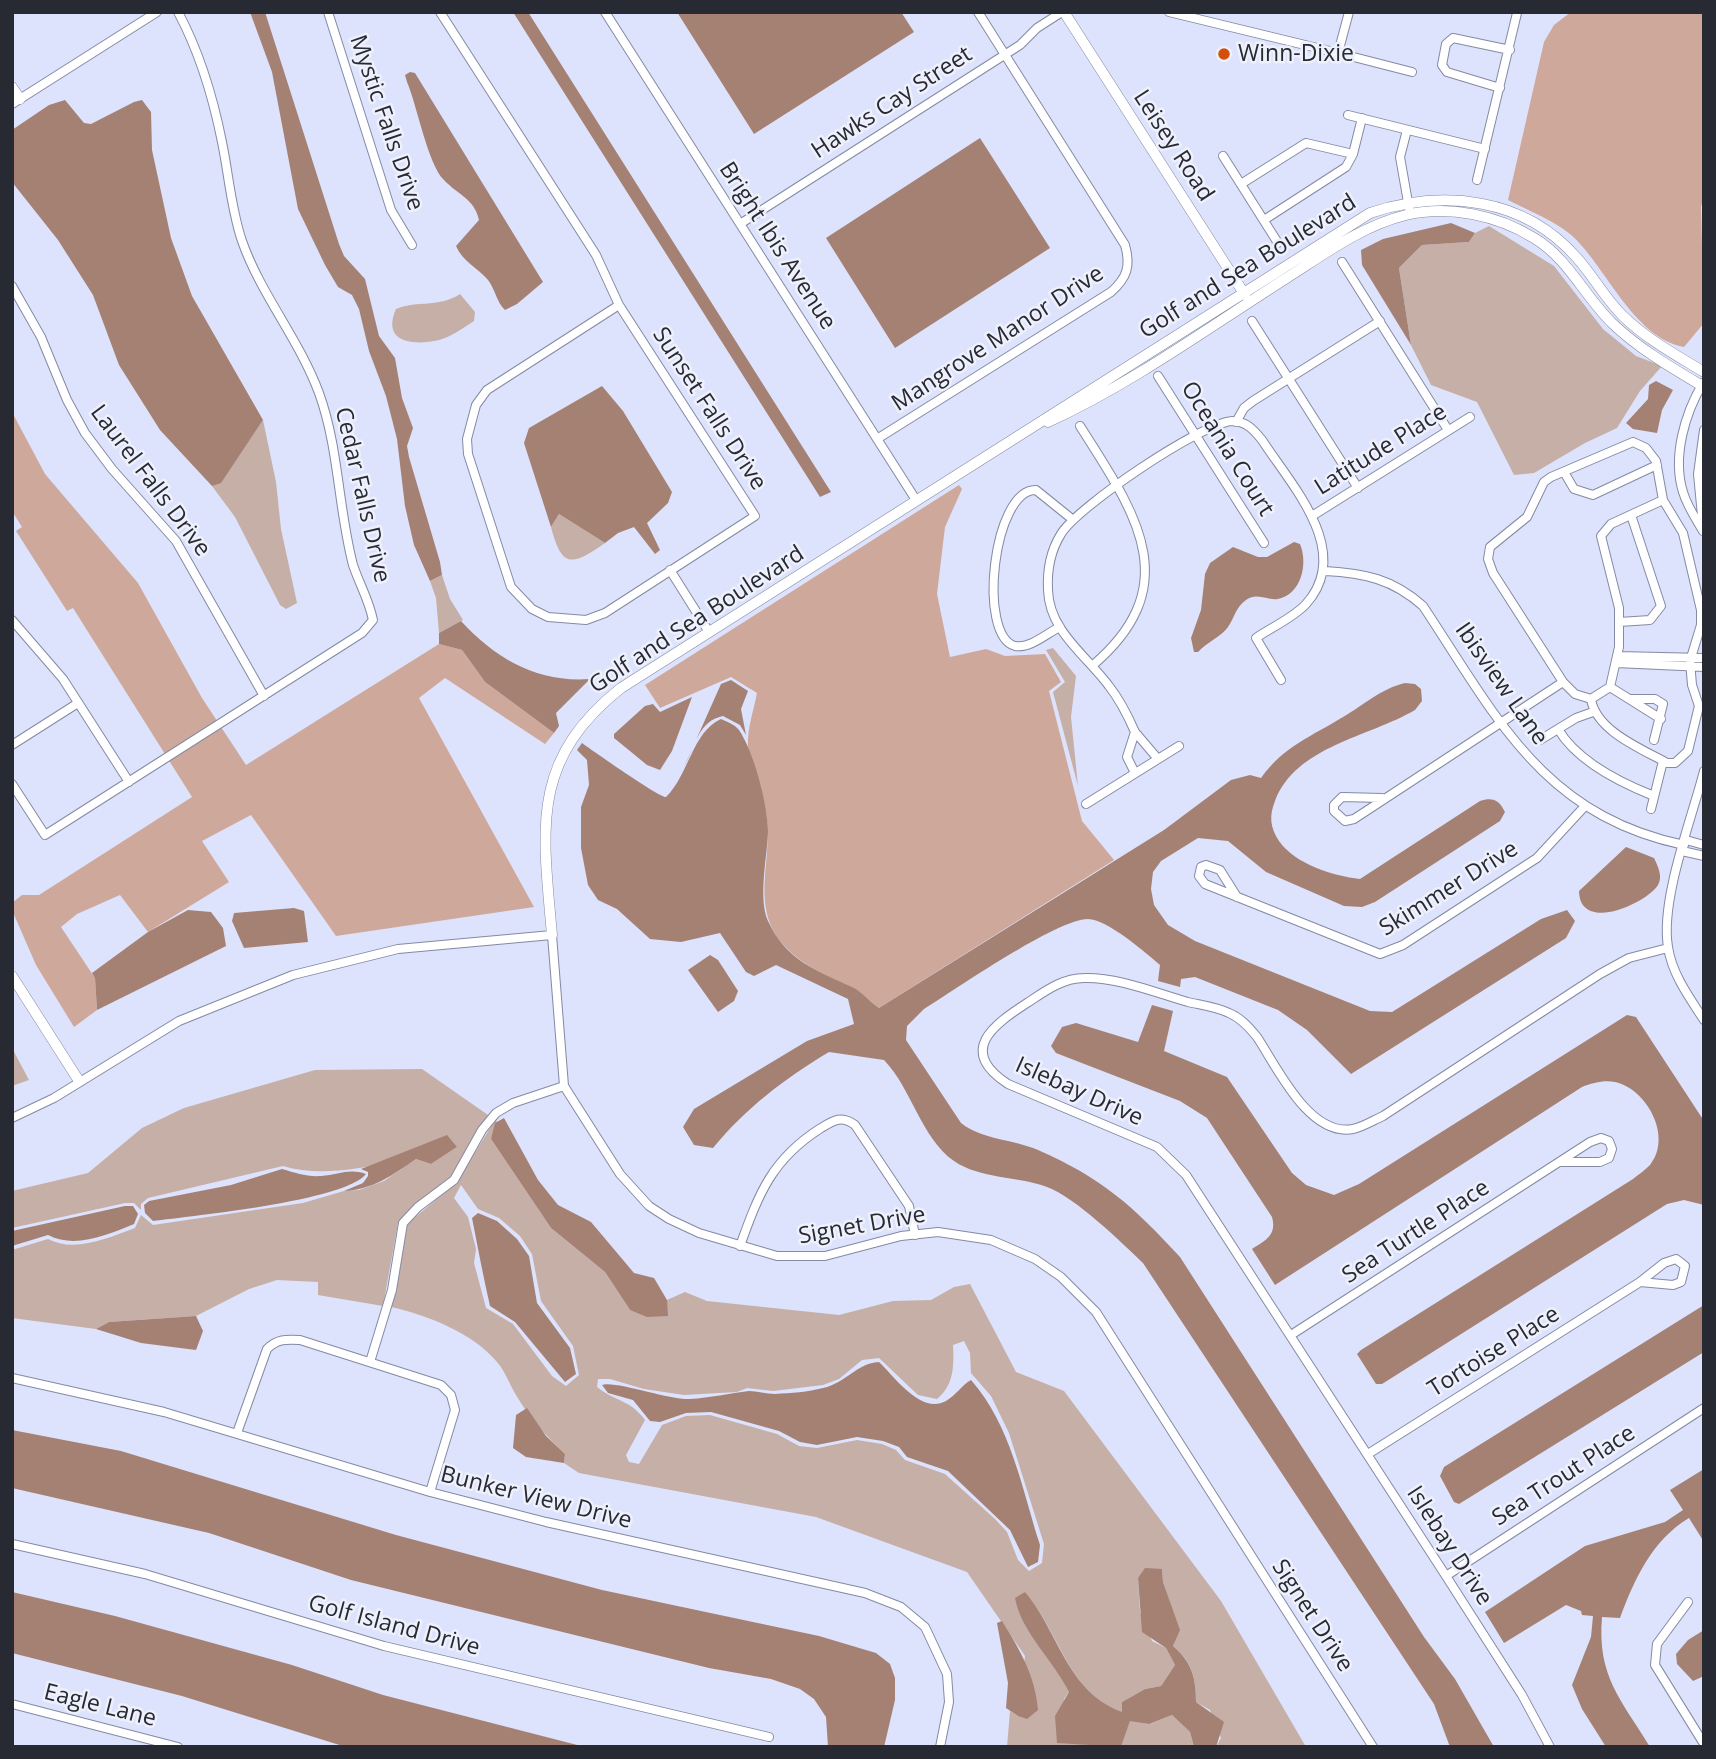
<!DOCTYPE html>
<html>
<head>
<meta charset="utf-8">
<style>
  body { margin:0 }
  #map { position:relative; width:1716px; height:1759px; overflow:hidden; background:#dde2fd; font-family:"Open Sans",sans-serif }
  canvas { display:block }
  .frame { position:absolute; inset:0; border:14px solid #272933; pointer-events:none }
</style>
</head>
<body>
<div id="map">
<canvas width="1716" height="1759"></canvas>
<div class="frame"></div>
</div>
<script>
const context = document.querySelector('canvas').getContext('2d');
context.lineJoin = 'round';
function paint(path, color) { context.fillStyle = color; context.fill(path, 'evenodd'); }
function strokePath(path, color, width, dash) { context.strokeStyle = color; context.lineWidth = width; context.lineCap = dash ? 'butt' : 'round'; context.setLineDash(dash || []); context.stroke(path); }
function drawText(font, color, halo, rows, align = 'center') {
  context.font = font + ' "Open Sans",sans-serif'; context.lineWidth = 5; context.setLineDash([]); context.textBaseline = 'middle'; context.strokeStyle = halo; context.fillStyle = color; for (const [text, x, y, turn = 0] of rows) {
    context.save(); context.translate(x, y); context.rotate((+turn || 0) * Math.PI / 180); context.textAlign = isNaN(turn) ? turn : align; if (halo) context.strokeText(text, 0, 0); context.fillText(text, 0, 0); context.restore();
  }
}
const green = new Path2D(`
  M 1489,226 L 1554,266 L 1603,329 L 1636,356 L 1662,366 L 1640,391 L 1617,428 L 1585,443 L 1534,473 L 1514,475 L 1477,402 L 1431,385 L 1411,345 L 1399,268 L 1422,245 L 1469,242 L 1475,233 Z
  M 460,294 L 475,312 L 474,321 C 463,328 451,337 439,340 C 414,346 381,343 396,309 C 418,300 439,308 460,294 Z
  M 263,420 L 276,482 L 281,529 L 297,603 L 286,609 L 280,605 L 235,517 L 212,486 L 221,482 Z
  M 559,514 L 605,543 C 572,566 562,569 551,527 Z
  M 442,575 L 450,599 L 463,620 L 439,633 L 436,598 L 430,581 Z
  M 1053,648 L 1076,676 L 1071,717 L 1078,786 L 1053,692 L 1065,682 L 1046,650 Z
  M 12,1048 L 29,1080 L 12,1086 Z
  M 422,1069 L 488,1115 L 451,1177 L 415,1204 L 398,1223 L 383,1306 L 318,1295 L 318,1282 L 277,1280 L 249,1289 L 196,1316 L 109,1322 L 96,1329 L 12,1318 L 12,1250 L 48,1239 C 74,1253 108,1238 135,1228 L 141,1215 L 153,1225 L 303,1203 L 344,1191 L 359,1190 L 384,1181 L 416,1159 L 431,1164 L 457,1147 C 403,1157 336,1182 283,1166 L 148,1198 L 141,1204 L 141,1210 L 134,1203 L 125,1203 L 12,1228 L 12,1191 L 88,1173 L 142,1128 L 184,1108 L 315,1070 Z
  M 495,1120 L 497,1122 L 491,1139 L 551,1228 L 605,1272 L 630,1310 L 667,1316 L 667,1300 L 685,1292 L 707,1301 L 839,1315 L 893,1301 L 931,1300 L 954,1287 L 970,1284 L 1016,1372 L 1064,1391 L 1221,1601 L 1306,1747 L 1216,1747 L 1221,1738 L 1210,1710 L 1196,1702 C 1196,1678 1192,1661 1173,1646 L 1179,1630 L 1163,1582 L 1162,1569 L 1138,1578 L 1140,1612 L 1152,1641 L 1166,1648 L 1175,1665 L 1161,1686 L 1145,1689 L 1122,1702 L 1122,1713 C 1066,1691 1061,1632 1024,1592 L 1025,1623 L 1058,1668 L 1069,1692 L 1064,1699 L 1088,1747 L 1007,1747 L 1010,1711 L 1018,1716 L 1025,1656 L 967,1572 L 816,1517 L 579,1473 L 564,1463 L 565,1454 C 547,1437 528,1416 516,1395 C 510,1385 505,1371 497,1362 C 473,1333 427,1315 391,1307 L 406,1225 L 457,1182 ZM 461,1185 L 478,1209 L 499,1218 L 520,1236 L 532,1254 L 541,1301 L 573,1346 L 579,1375 L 566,1386 L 552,1376 L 513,1324 L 486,1308 L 474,1263 L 476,1249 L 468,1217 L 454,1198 ZM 964,1341 L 970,1353 L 971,1373 L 991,1396 L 1009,1433 L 1044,1544 L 1042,1563 L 1029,1571 L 1018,1560 L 1007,1532 L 995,1519 L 945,1474 L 905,1460 L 896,1450 L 882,1444 L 857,1440 L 817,1448 L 799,1446 L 777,1434 L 710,1415 L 686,1416 L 662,1425 L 639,1464 L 629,1462 L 626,1455 L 645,1420 C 630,1399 615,1402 597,1387 L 598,1379 L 610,1379 L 644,1389 L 684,1395 L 737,1392 L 747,1388 L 773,1391 L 823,1385 L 839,1379 L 862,1360 L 879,1358 L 918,1395 L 937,1399 C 954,1385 954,1366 953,1345 Z
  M 1172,1715 L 1190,1732 L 1194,1747 L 1121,1747 L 1130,1720 L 1149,1724 Z`);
const forest = new Path2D(`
  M 1571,12 L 1704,12 L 1704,195 L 1701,207 L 1704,323 L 1684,347 C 1633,338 1605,264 1570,234 C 1553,220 1527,210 1508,200 L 1544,42 L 1554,25 Z
  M 12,412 L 45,474 L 138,583 L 202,698 L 246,765 L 439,644 L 462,650 L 485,682 L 554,733 L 545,744 L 445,678 L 419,698 L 534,907 L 336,936 L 251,815 L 202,841 L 229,882 L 148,932 L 120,895 L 77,914 L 61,927 L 95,978 L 97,1010 L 74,1027 L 36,965 L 12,910 L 12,903 L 22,895 L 39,895 L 192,797 L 73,608 L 67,611 L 16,531 L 22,527 L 12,511 Z
  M 959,485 L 962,489 L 945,527 L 937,594 L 950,657 L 986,649 L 1005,656 L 1045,654 L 1061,682 L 1049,691 L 1082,821 L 1114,860 L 879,1008 C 870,1002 862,992 853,988 C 827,975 801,966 781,942 C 750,904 774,857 766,813 C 762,791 749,767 748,746 C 747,729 754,709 757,693 L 731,677 L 660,708 L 645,685 Z`);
const water = new Path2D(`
  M 250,12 L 265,12 L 339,244 L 344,256 L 365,279 L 379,336 L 395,358 L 402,398 L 413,428 L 407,446 L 409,457 L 440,562 L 442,575 L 430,581 L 414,545 L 405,506 L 397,439 L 386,396 L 369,351 L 359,309 L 352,295 L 338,287 L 325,265 L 298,209 L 272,72 Z
  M 513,12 L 528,12 L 831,492 L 820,497 Z
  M 677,12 L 901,12 L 914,32 L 754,134 Z
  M 410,72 L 415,73 L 543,282 L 517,304 L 505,310 C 497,303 495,289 488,280 C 478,268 462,261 456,246 L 479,220 C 474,198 458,195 444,180 C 428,165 417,105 407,82 L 405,75 Z
  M 65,100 L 84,123 L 91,124 L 134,102 L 142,100 L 151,112 L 152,150 L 171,238 L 192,296 L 263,420 L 221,483 L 212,486 L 160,430 L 119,365 L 93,295 L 58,240 L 12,182 L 12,130 L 49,105 Z
  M 980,138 L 1050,248 L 895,348 L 826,238 Z
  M 1451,223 L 1475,233 L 1469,242 L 1422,245 L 1399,268 L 1411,345 L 1362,265 L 1361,250 L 1383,239 Z
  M 1656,381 L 1673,390 L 1662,410 L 1657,433 L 1633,429 L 1626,423 L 1648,399 L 1649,385 Z
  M 602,386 L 623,411 L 672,492 L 668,503 L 647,523 L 660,550 L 655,554 L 634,527 L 618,533 L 605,543 L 559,514 L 551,527 L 524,443 L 529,428 Z
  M 1294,542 L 1300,544 C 1308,563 1302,594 1278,599 C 1267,601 1258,592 1246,600 C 1235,608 1235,617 1228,627 C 1222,636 1206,643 1198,652 L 1194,652 L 1191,638 L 1201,610 L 1205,574 L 1210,563 L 1233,547 L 1258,557 L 1267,557 Z
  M 461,621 C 496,659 538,683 590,679 L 556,713 L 559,726 L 554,733 L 485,682 L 462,650 L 439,644 L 439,633 Z
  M 731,680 L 748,691 L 741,709 L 746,735 L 740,725 L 723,716 C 698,721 695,747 684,767 L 721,684 Z
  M 1405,683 L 1415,684 L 1421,689 L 1422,701 L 1415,710 C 1369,737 1296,746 1275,801 C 1269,816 1270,827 1279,841 C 1295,864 1333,876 1360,879 L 1480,801 C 1493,797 1499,800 1505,812 L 1500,821 L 1375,902 L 1362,907 L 1344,906 L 1266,872 L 1228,841 L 1198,838 L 1161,861 L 1153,872 L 1151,889 L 1154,905 L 1168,925 L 1195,941 L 1370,1011 L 1392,1012 L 1541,919 L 1567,910 L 1575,921 L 1566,938 L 1351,1074 L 1307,1030 L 1278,1010 L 1195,977 L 1181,979 L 1180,987 L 1158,981 L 1160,965 C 1146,953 1107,919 1088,919 C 1057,919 956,989 924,1009 L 907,1026 L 906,1040 L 961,1123 C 982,1140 1013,1139 1038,1150 C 1102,1178 1133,1206 1180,1257 L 1424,1637 L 1455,1679 L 1494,1747 L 1450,1747 L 1434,1704 L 1143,1263 C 1121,1242 1075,1197 1047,1187 C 1018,1176 980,1179 954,1161 C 921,1138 912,1089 884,1060 L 829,1052 C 784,1079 746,1108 713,1148 L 694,1145 L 683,1127 L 694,1109 L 807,1041 L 854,1024 L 848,999 L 776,965 L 754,976 L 746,972 L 720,933 L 681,942 L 650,939 L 617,909 L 598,900 L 588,885 L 581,848 L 581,807 L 589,785 L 587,760 L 577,750 L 582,743 C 593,751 660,798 666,797 C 689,775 692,732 721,719 C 728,722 735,725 739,730 C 754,752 768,806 768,832 C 767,858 758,898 768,921 C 787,962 817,970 854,988 C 862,992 870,1002 879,1008 L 1164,830 L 1231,780 L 1250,775 L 1261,778 C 1285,745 1311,737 1343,717 C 1364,705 1380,689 1405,683 Z
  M 692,697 L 672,751 L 660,770 L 647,765 L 614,738 L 614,734 L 645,706 L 653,704 L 660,712 Z
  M 1626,847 L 1654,858 C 1658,866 1663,877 1658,885 C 1647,903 1580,934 1579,891 Z
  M 294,908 L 304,911 L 308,942 L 244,948 L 232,921 L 234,913 Z
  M 188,910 L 211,912 L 223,928 L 226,946 L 97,1010 L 95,978 L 92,973 L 148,932 Z
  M 710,955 L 718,960 L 738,991 L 734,1001 L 718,1012 L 688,970 Z
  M 1152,1005 L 1173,1011 L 1164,1051 L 1227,1077 L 1292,1173 L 1306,1185 L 1334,1195 L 1359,1184 L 1627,1015 L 1636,1017 L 1704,1121 L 1704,1205 L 1684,1200 L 1667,1204 L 1382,1384 L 1376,1384 L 1357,1354 L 1361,1350 L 1633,1179 C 1638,1175 1645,1170 1650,1165 C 1673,1137 1647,1089 1615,1082 C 1604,1080 1592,1083 1582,1087 L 1275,1285 L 1252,1249 C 1266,1240 1277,1235 1272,1217 L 1207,1118 L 1180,1101 L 1056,1053 L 1051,1046 L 1062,1027 L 1076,1023 L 1138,1042 Z
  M 504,1118 L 538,1180 L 558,1205 L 591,1222 L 634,1273 L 654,1278 L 667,1300 L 668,1316 L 647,1317 L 630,1310 L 605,1272 L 551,1228 L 491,1139 L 495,1123 Z
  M 447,1135 L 457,1147 L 431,1164 L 416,1159 C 393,1175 372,1190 344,1191 L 363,1183 L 368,1176 L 368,1172 L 361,1169 Z
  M 282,1169 C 296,1173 307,1177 321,1176 C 338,1175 349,1168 366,1174 C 345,1201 192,1216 153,1221 L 145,1213 L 144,1205 L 149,1201 L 231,1185 Z
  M 125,1206 L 133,1206 L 138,1214 L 134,1224 C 107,1235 75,1249 48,1235 L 12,1246 L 12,1231 Z
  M 478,1213 L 497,1221 L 517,1239 L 529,1256 L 537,1303 L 570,1348 L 576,1374 L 565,1382 L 515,1322 L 490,1306 C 483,1276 478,1248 472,1218 Z
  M 1704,1305 L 1704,1352 L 1459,1504 L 1454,1502 L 1440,1476 L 1444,1467 Z
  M 196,1316 L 203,1331 L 196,1350 L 141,1343 L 96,1329 L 109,1322 Z
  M 879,1362 C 895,1377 921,1415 946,1401 C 956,1395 962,1385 971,1380 C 1011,1425 1022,1489 1040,1545 L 1038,1562 L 1028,1567 L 1010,1530 L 948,1471 L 907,1457 L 899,1447 L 883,1441 L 857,1437 L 817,1445 L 800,1442 L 779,1431 L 711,1412 L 686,1413 L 660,1422 L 650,1421 L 633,1400 L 608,1393 L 602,1385 C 614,1380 669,1400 690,1399 C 710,1398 730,1393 749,1391 C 757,1391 766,1394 775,1394 C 791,1393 808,1392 823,1388 C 846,1383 857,1363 879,1362 Z
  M 527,1408 L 546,1436 L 565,1454 L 564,1463 L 526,1457 L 513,1448 L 516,1415 Z
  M 12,1430 L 121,1451 L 396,1535 L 602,1590 L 819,1636 L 876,1653 L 890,1664 L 895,1678 L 895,1700 L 884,1747 L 828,1747 L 826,1717 L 814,1699 L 800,1689 L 771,1679 L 709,1668 L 351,1580 L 209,1533 L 12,1488 Z
  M 1704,1469 L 1704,1542 L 1689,1518 C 1652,1540 1634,1580 1620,1618 L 1602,1617 C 1597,1677 1621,1699 1650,1747 L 1606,1747 L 1582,1709 L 1572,1685 L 1591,1637 L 1593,1616 L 1582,1615 L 1581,1611 L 1566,1605 L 1504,1643 L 1485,1612 L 1585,1546 L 1665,1522 L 1683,1510 L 1670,1490 Z
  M 1145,1568 L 1162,1569 L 1163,1582 L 1180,1630 L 1173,1646 C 1192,1662 1196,1678 1196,1702 L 1224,1722 L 1216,1747 L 1194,1747 L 1190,1732 L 1172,1715 L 1149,1724 L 1130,1721 L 1121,1747 L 1057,1743 L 1055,1716 L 1069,1692 C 1054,1661 1021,1632 1015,1598 L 1025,1592 C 1059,1632 1067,1692 1122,1712 L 1122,1702 L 1145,1689 L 1161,1686 L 1175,1665 L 1166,1648 L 1142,1632 L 1138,1578 Z
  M 12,1592 L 115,1616 L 292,1665 L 383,1695 L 585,1747 L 346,1747 L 182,1696 L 12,1653 Z
  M 1002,1621 C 1020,1650 1035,1675 1038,1710 L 1027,1719 L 1018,1716 L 1006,1708 L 1008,1683 L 997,1623 Z
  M 1704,1630 L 1704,1676 L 1693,1681 L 1677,1664 L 1676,1654 L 1688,1640 Z`);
const minor = new Path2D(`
  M 328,12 L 391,210 L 412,245
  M 440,12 L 596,255 L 619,305 L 755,516 L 605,613 L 586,620 L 548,617 L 532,609 L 511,587 L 468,454 L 467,439 L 476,405 L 487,390 L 619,305
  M 605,12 L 916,500
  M 1169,12 L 1338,53 L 1349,12
  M 1338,53 L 1412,72
  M 1500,88 L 1447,72 L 1442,65 L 1446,44 L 1453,38 L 1510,50
  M 12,104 L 157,12
  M 1348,115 L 1485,149
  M 1407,130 L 1400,157 L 1409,208
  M 1223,156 L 1278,243
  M 1477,180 L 1517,13
  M 1241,184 L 1306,143 L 1353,154
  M 1264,220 L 1346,167 L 1353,154 L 1362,118
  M 740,224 L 1020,45 L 1037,28 L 1062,12
  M 1342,262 L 1448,430
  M 12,286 L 41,337 L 67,400 L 85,433 L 112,469 L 176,541 L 264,696
  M 1252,321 L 1358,488
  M 1158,376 L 1264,543
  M 1236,422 L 1244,408 L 1253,401 L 1380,321
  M 1080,426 C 1133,510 1189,584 1092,666
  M 877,439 L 1111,292 C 1127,278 1131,266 1125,245 L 978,12
  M 1564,472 L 1574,489 L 1593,495 L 1657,465
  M 1312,516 L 1470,417
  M 1703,526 L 1698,474 L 1704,430
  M 1703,531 C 1696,519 1687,506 1683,492 C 1672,457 1685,413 1703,383
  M 670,570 L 709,632
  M 1325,571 C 1364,573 1393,579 1423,606 C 1496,716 1542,815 1684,845
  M 12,620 L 63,679 L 129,782
  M 1619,622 L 1650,620 L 1661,606 L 1631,515
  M 1060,627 C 1047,633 1030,649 1015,646 C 977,636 993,489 1036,490 L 1072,519
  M 1618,656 L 1704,658
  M 1616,663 L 1704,667
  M 1610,687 L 1661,719
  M 1591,699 C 1596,731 1642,749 1667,763 L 1675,763 L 1688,751 L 1699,706 L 1692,685 L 1690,661 L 1701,625 L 1701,610 L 1683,533 L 1663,500 L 1656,461 L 1646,448 L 1633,442 L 1551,477 L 1544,482 L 1527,517 L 1490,547 L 1488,559 L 1493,573 L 1563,682 L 1575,694 L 1591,699 L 1610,687 L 1619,647 L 1619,608 L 1601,536 L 1611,524 L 1663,500
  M 1631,699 L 1655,699 L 1663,704 L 1654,740
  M 1558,729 C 1577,761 1621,783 1654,796
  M 1135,732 L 1158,759
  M 1540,740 L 1576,718 L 1593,712
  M 12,745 L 78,703
  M 1704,771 C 1692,818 1660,900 1668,947 C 1672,974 1689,997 1704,1020
  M 1135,773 L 1127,757 L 1135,732 C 1128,716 1120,700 1109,686 C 1087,656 1049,631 1048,590 C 1047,571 1051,550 1061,534 C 1077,507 1201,423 1232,421 C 1246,421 1254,430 1262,440 C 1291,485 1354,551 1306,604 C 1293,618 1272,627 1256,638 L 1281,680
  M 12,784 L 45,835 L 362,633 L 373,620 C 369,600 359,583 353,565 C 338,508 339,448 319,393 C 299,339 261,295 242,241 C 231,209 229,176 222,142 C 213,97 200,53 178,12
  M 1382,798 L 1342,797 L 1334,805 L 1334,811 L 1345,821 L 1354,819 L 1563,682
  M 1086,804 L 1179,746
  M 1651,809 L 1663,761
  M 1686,840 L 1704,845
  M 1682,851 L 1704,856
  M 1237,897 L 1220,870 L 1206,865 L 1201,867 L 1199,876 L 1205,884 L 1380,954 L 1403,945 L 1537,858 L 1585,806
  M 12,1118 L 54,1098 L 179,1021 L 293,975 L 398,949 L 552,935 L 564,1086 L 620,1174 L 649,1206 L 669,1219 L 699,1233 L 777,1256 L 825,1256 L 901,1236 L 938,1232 L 991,1240 L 1035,1259 L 1061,1277 L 1096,1312 L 1373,1747
  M 740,1246 C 759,1193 772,1159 821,1128 C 834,1120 842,1115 855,1125 L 909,1206 L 915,1235
  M 1291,1335 L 1590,1142 L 1601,1138 L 1609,1141 L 1612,1149 L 1609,1158 L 1600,1162 L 1562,1162
  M 370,1362 L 392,1290 L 403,1223 L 418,1207 L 454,1180 L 482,1130 L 496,1113 L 513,1103 L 564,1086
  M 12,1378 L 164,1412 L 430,1492 L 546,1522 L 865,1593 L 901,1607 L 925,1627 L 947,1674 L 949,1702 L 940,1747
  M 237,1433 L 267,1349 C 277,1339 286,1339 300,1340 L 441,1385 L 451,1395 L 455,1410 L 430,1492
  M 1368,1454 L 1640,1282 L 1664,1263 L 1676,1259 L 1685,1266 L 1681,1282 L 1673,1285 L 1640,1282
  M 12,1544 L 145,1574 L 384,1646 L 769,1737
  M 1446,1576 L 1704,1408
  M 1688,1602 L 1657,1644 L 1655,1665 L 1704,1744
  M 12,1704 L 178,1747
  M 1550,1747 L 1522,1695 L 1446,1576 L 1186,1175 L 1157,1147 L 1008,1084 C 957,1051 993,1025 1027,1003 C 1044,992 1062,978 1084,978 C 1118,977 1156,993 1188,1002 C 1201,1005 1217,1007 1229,1013 C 1241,1018 1249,1027 1257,1037 C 1277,1067 1309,1137 1353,1129 C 1363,1127 1374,1120 1383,1116 L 1600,974 L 1629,958 L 1668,948`);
const tertiary = new Path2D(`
  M 1064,12 L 1245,295
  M 12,87 L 20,99
  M 1048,422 C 1131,384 1208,328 1285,279 C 1323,255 1361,226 1406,215 C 1449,205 1497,215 1534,238 C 1569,259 1584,296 1612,323 C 1639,349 1672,368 1704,387
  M 552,935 C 543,830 529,761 621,688 L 1370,213 C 1443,189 1524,197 1577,258 C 1594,277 1606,300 1624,317 C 1648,340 1676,355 1704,372
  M 12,976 L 79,1081`);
const markers = [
  [1224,54,7,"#d34f0b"]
];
const poiNames = [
  ["Winn-Dixie",1238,54]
];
const streetNames = [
  ["Hawks Cay Street",892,103,-33],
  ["Mystic Falls Drive",386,123,71],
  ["Leisey Road",1173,146,57],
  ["Bright Ibis Avenue",777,246,57],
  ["Golf and Sea Boulevard",1248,267,-32],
  ["Mangrove Manor Drive",998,339,-33],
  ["Sunset Falls Drive",709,409,57],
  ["Oceania Court",1227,449,58],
  ["Latitude Place",1381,450,-32],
  ["Laurel Falls Drive",150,481,53],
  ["Cedar Falls Drive",362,495,77],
  ["Golf and Sea Boulevard",697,620,-33],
  ["Ibisview Lane",1501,684,55],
  ["Skimmer Drive",1449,889,-32],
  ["Islebay Drive",1079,1092,24],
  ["Signet Drive",862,1226,-10],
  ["Sea Turtle Place",1416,1232,-33],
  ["Tortoise Place",1494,1352,-32],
  ["Sea Trout Place",1564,1476,-33],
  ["Bunker View Drive",536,1498,14],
  ["Islebay Drive",1449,1546,57],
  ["Signet Drive",1312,1616,57],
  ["Golf Island Drive",394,1626,15],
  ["Eagle Lane",100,1706,14]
];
paint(green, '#c6afa7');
paint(forest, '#cea99b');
paint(water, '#a58174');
strokePath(minor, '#858aa3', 10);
strokePath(tertiary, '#858aa3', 11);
strokePath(minor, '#fff', 8);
strokePath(tertiary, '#fff', 10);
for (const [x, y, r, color] of markers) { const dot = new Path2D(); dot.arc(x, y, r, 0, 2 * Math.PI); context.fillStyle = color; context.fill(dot); strokePath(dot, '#eef1fb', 2.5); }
drawText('23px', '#272933', '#eef1fb', poiNames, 'left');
drawText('23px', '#272933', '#eef1fb', streetNames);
</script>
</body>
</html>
